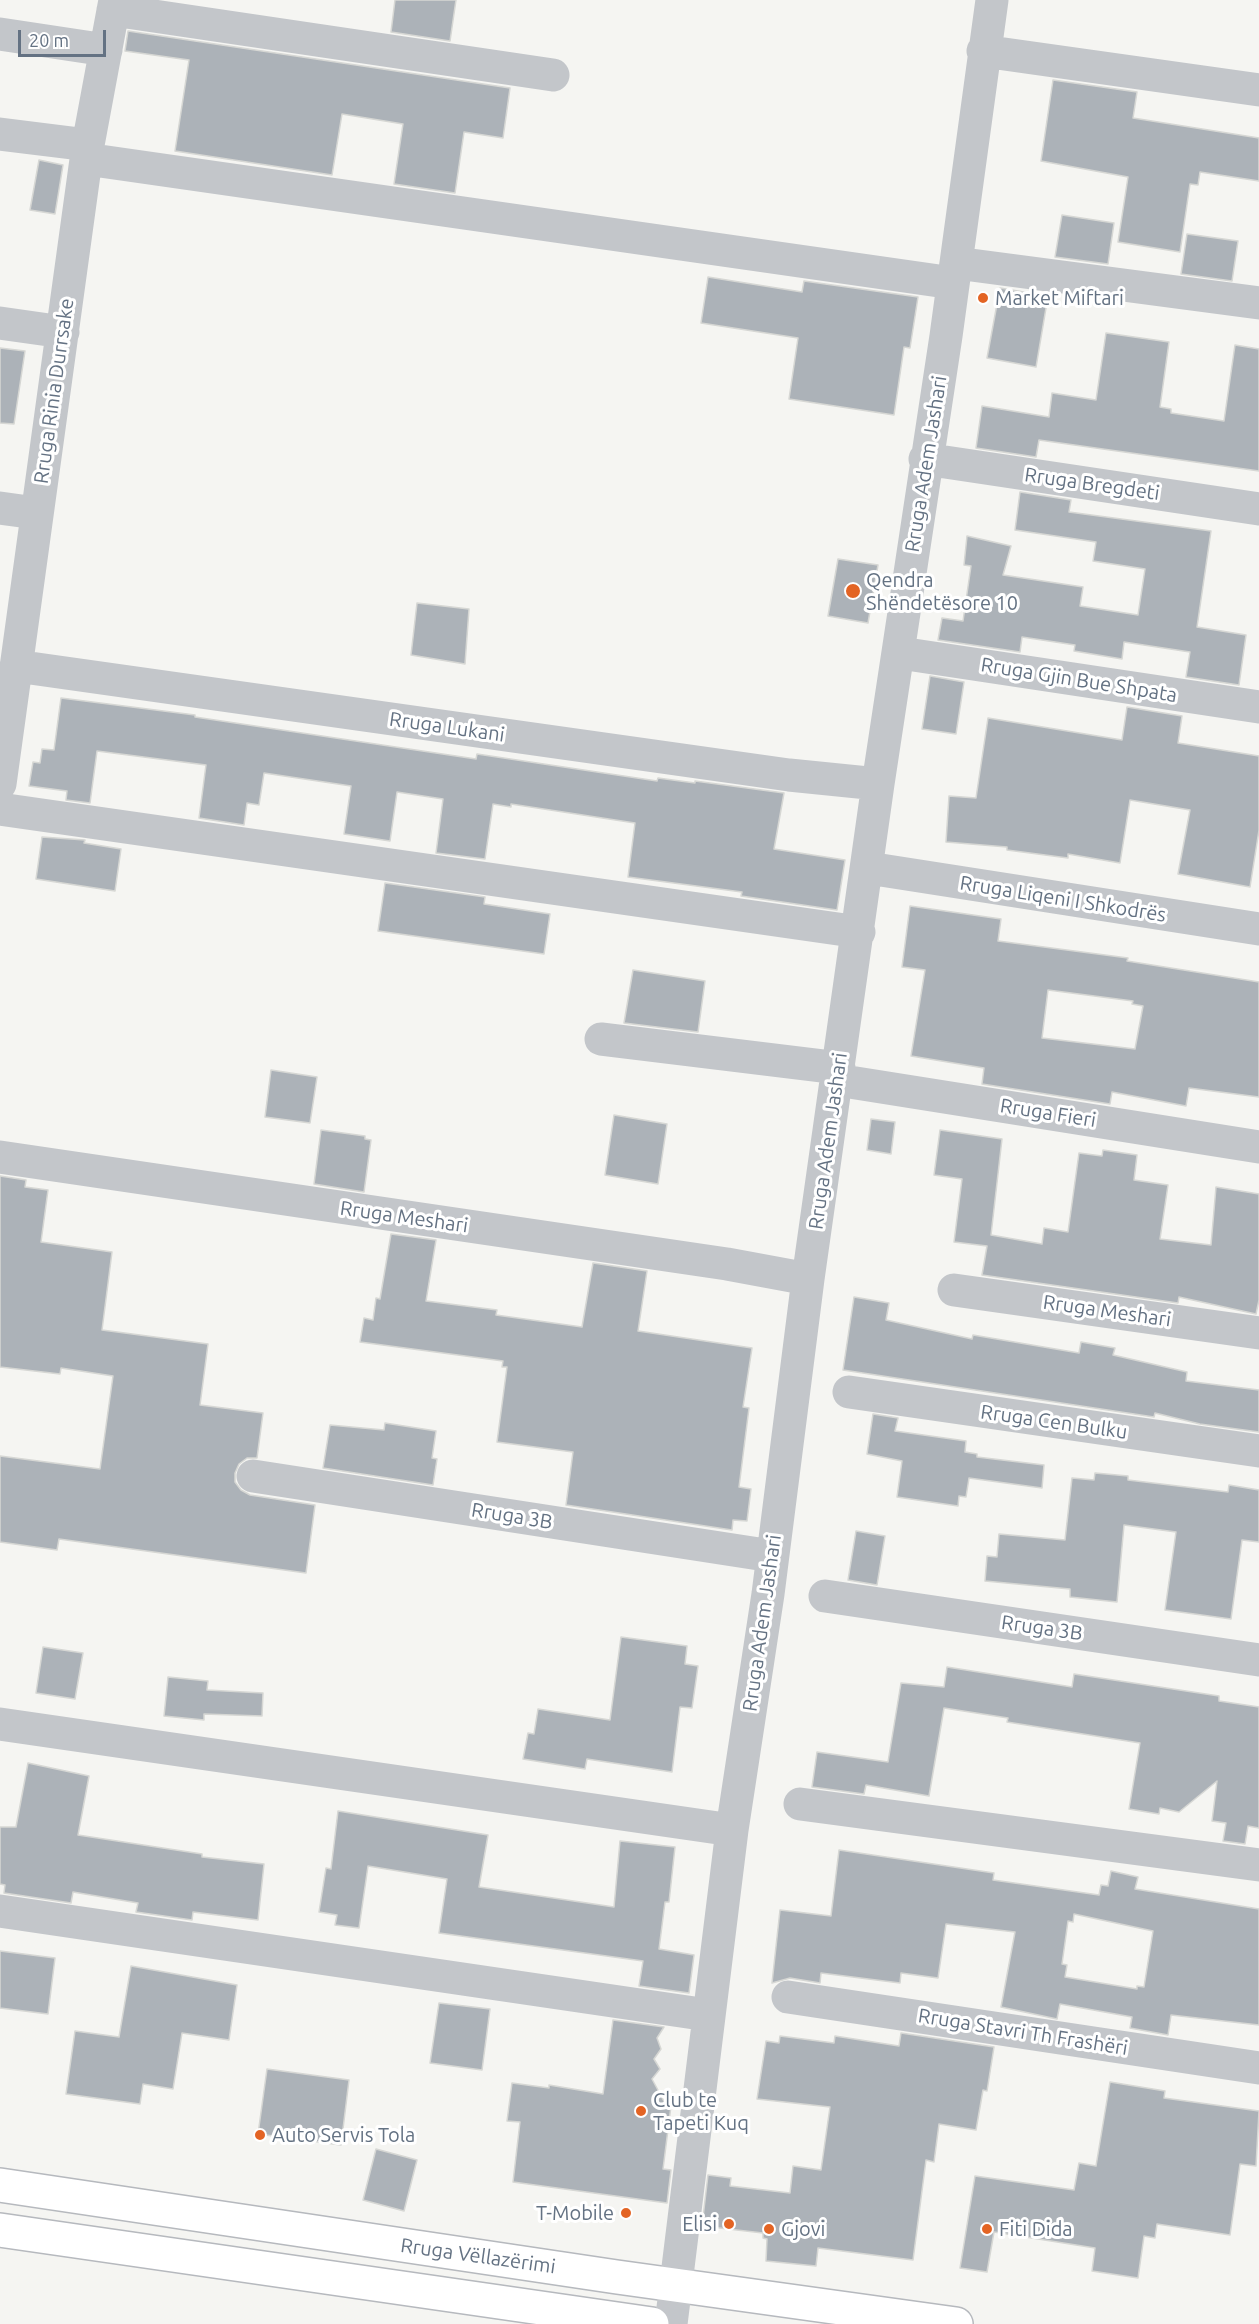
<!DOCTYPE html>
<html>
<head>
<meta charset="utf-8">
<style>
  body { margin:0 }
  #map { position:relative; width:1259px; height:2324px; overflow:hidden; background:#f5f5f2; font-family:Ubuntu,sans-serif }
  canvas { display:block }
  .scale { position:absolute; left:18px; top:30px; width:88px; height:27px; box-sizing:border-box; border:3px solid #647283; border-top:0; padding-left:8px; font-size:18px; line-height:21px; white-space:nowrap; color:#647283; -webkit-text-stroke:4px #fff; paint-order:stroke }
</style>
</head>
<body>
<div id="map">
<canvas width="1259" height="2324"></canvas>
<div class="scale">20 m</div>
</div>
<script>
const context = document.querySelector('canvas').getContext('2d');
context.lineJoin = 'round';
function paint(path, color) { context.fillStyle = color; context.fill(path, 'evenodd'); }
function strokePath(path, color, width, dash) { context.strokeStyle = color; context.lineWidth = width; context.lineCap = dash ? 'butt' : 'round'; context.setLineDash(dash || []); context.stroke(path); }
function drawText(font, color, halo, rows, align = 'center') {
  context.font = font + ' Ubuntu,sans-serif'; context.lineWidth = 6; context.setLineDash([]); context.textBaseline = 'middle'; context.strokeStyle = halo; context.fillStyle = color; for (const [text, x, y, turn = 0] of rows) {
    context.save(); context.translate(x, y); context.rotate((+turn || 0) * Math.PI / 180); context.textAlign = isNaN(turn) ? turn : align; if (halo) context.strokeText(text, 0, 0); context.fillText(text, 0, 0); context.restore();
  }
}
const building = new Path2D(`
  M 395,0 L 456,0 L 450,41 L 391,32 Z
  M 128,31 L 510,88 L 503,138 L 464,132 L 455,193 L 394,184 L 403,124 L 342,114 L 332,175 L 175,151 L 189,60 L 125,51 Z
  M 1053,80 L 1137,92 L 1133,118 L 1259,138 L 1259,181 L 1200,172 L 1198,185 L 1190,184 L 1180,252 L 1118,242 L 1128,177 L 1041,161 Z
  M 39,160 L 63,165 L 55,214 L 30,210 Z
  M 1062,215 L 1114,223 L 1108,264 L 1055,257 Z
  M 1187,234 L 1238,241 L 1232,281 L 1181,274 Z
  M 708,277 L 802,292 L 804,281 L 918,297 L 910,348 L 904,347 L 894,415 L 789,399 L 798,338 L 701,323 Z
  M 1000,288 L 1048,296 L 1036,367 L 987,358 Z
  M 1106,333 L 1169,342 L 1160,407 L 1171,409 L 1171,413 L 1224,421 L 1235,345 L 1259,349 L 1259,471 L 1039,440 L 1036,457 L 976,448 L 982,406 L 1049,417 L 1052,393 L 1096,400 Z
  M 0,348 L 25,351 L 14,424 L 0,423 Z
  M 1020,492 L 1071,500 L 1069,512 L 1211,531 L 1197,627 L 1246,635 L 1239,685 L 1186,677 L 1190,652 L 1124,642 L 1122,659 L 1074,651 L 1075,645 L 1022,637 L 1020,652 L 938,640 L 942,618 L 963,621 L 971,566 L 964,565 L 967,536 L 1011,546 L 1003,575 L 1083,587 L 1080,606 L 1138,615 L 1145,569 L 1093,561 L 1096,542 L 1015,530 Z
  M 838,559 L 878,565 L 868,623 L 828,616 Z
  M 417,603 L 469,609 L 465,664 L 411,655 Z
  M 930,676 L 964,682 L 956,734 L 922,729 Z
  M 61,698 L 195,715 L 195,717 L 476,759 L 477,754 L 657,781 L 658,778 L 695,783 L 695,781 L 784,793 L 774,849 L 845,860 L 837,910 L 741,896 L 742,892 L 628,877 L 635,823 L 511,804 L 511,807 L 493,804 L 485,859 L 436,853 L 443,799 L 397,792 L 390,841 L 344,834 L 351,786 L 264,773 L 259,805 L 247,803 L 244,825 L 199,818 L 206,765 L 97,751 L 90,803 L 66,800 L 67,791 L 29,786 L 33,762 L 40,763 L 42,749 L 54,750 Z
  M 1127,707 L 1182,716 L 1178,743 L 1259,756 L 1259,830 L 1250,887 L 1178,874 L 1190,810 L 1130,800 L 1120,863 L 1068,854 L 1068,858 L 1007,850 L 1007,847 L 946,842 L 949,796 L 976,798 L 988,718 L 1122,740 Z
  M 42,837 L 85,840 L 84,843 L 121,849 L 115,891 L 36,879 Z
  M 385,883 L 485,897 L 484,904 L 550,914 L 544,954 L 378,931 Z
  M 910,906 L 1001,919 L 998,941 L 1128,958 L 1127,961 L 1259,982 L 1259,1097 L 1189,1088 L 1186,1106 L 1112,1092 L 1110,1104 L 982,1084 L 984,1068 L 911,1056 L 925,970 L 902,967 ZM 1048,990 L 1133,1001 L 1132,1004 L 1143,1006 L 1135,1049 L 1042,1038 Z
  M 633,970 L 705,981 L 698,1032 L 624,1023 Z
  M 271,1070 L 317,1077 L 310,1123 L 265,1117 Z
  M 614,1115 L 667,1124 L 658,1184 L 605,1175 Z
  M 871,1119 L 895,1122 L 891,1154 L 867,1150 Z
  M 321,1130 L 365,1136 L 365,1139 L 371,1140 L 364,1192 L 314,1184 Z
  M 940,1130 L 1002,1139 L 991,1235 L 1042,1244 L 1044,1228 L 1068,1232 L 1079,1153 L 1102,1156 L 1103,1150 L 1137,1155 L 1134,1180 L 1168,1185 L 1160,1239 L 1211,1245 L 1216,1187 L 1259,1194 L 1259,1300 L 1256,1314 L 1179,1297 L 1178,1303 L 982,1275 L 987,1246 L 954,1242 L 962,1179 L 934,1175 Z
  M 0,1176 L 26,1180 L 25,1187 L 48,1190 L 41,1242 L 112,1252 L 102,1330 L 208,1344 L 200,1405 L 263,1413 L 257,1458 L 247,1458 L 239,1464 L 235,1473 L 235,1482 L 241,1490 L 250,1495 L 315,1505 L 306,1573 L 59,1539 L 57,1550 L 0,1542 L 0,1456 L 100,1469 L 113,1376 L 61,1368 L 60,1374 L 0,1367 Z
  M 391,1234 L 436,1240 L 426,1301 L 497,1310 L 496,1315 L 582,1327 L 593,1263 L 647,1271 L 638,1331 L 752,1348 L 743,1407 L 749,1408 L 739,1487 L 751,1489 L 747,1521 L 733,1520 L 732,1530 L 566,1505 L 573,1452 L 497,1442 L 507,1367 L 502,1367 L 503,1361 L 360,1342 L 364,1318 L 373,1320 L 376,1298 L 380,1299 Z
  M 854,1297 L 889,1303 L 886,1320 L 972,1339 L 973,1335 L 1079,1353 L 1081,1342 L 1115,1348 L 1113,1355 L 1187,1372 L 1186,1381 L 1259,1390 L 1259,1432 L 1200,1424 L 1155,1413 L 1154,1417 L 843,1370 Z
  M 873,1414 L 898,1418 L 895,1431 L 966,1441 L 965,1452 L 977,1454 L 977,1457 L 1044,1465 L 1042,1488 L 969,1478 L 966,1497 L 959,1496 L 958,1506 L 897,1497 L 902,1461 L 867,1454 Z
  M 385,1423 L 436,1431 L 432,1458 L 437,1459 L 433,1485 L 323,1468 L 330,1425 L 384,1430 Z
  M 1095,1473 L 1128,1476 L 1128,1480 L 1228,1492 L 1229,1485 L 1259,1490 L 1259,1542 L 1242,1540 L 1231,1619 L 1165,1610 L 1176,1532 L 1124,1525 L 1117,1602 L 1070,1597 L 1070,1589 L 985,1581 L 987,1556 L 997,1557 L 999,1534 L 1065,1540 L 1072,1478 L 1094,1480 Z
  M 856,1531 L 885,1536 L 877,1585 L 848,1580 Z
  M 621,1637 L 687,1646 L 685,1664 L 698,1666 L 692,1708 L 680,1707 L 672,1772 L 587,1759 L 585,1769 L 523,1759 L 528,1733 L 534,1734 L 538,1709 L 610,1720 Z
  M 43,1647 L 83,1653 L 75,1699 L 36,1693 Z
  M 947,1667 L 1072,1687 L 1074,1674 L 1219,1696 L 1219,1701 L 1259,1707 L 1259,1828 L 1248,1826 L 1245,1844 L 1223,1841 L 1226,1823 L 1212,1821 L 1217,1781 L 1179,1812 L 1160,1808 L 1159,1814 L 1129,1809 L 1140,1743 L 1007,1722 L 1008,1718 L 944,1708 L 929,1796 L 866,1785 L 864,1794 L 812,1787 L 817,1752 L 888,1762 L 901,1683 L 944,1687 Z
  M 168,1677 L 208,1681 L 207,1690 L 263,1693 L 262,1716 L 204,1714 L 204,1720 L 164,1716 Z
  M 28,1763 L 89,1776 L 78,1835 L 202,1854 L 202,1857 L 264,1864 L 258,1920 L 193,1912 L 192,1920 L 136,1912 L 138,1903 L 73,1892 L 71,1903 L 4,1893 L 5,1885 L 0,1884 L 0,1827 L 16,1827 Z
  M 338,1811 L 488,1835 L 479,1887 L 614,1907 L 620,1841 L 675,1847 L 669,1902 L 665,1902 L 659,1949 L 694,1955 L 689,1993 L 639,1986 L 643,1961 L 439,1933 L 447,1879 L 368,1866 L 359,1928 L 335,1925 L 337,1915 L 319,1912 L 326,1868 L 331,1869 Z
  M 839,1850 L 994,1873 L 993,1880 L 1099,1895 L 1101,1885 L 1108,1886 L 1111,1871 L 1138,1877 L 1135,1889 L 1259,1909 L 1259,2025 L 1171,2015 L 1168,2035 L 1130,2028 L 1132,2017 L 1060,2004 L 1057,2019 L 1001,2007 L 1015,1932 L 946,1924 L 938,1978 L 901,1973 L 900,1983 L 821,1973 L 820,1983 L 790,1978 L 772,1983 L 780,1910 L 831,1916 ZM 1074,1914 L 1153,1931 L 1144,1987 L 1137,1986 L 1137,1989 L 1065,1977 L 1067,1965 L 1062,1964 L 1068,1921 L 1073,1922 Z
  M 0,1951 L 55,1958 L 48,2014 L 0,2008 Z
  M 131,1966 L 237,1985 L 229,2040 L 182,2033 L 173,2089 L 143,2084 L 140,2104 L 66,2094 L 75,2031 L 119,2037 Z
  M 439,2003 L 490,2009 L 482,2070 L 430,2063 Z
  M 613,2020 L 664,2027 L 657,2038 L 661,2049 L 654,2059 L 660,2069 L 652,2079 L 666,2105 L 671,2106 L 663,2169 L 671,2170 L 667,2203 L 513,2182 L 520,2122 L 507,2121 L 512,2083 L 549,2088 L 549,2085 L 603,2094 Z
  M 901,2033 L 994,2047 L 987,2091 L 983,2090 L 976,2130 L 939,2124 L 934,2162 L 926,2160 L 913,2260 L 818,2248 L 816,2266 L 766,2261 L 767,2239 L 763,2238 L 763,2233 L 702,2226 L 708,2175 L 731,2178 L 730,2186 L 790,2193 L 793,2166 L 821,2170 L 830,2107 L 757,2099 L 766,2041 L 779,2043 L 780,2036 L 834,2043 L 835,2036 L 899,2046 Z
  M 267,2069 L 349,2080 L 341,2145 L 258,2134 Z
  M 1110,2082 L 1165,2091 L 1164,2098 L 1259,2111 L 1256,2166 L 1240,2164 L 1230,2235 L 1157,2224 L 1155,2238 L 1144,2236 L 1138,2278 L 1092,2271 L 1095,2248 L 994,2232 L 987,2272 L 960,2268 L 975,2176 L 1074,2190 L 1079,2163 L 1096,2166 Z
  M 376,2149 L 417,2160 L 404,2211 L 363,2200 Z`);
const minor = new Path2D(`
  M 113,10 L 553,75
  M 0,34 L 106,50
  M 983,51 L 1259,90
  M 0,134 L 88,145
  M 86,159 L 953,283
  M 956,263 L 1259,303
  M 0,323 L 63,332
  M 925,459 L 1259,509
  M 0,508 L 36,513
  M 900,653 L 1259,707
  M 16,666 L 789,775 L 878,784
  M 0,784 L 88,145 L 115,0
  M 0,809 L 859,932
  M 868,868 L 1259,929
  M 601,1039 L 839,1068
  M 837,1080 L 1259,1147
  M 0,1157 L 727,1264 L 808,1279
  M 954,1290 L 1259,1333
  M 849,1392 L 1259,1451
  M 253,1476 L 772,1556
  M 825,1596 L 1259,1660
  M 0,1724 L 732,1830
  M 800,1804 L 1259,1865
  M 0,1911 L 708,2015
  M 788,1997 L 1259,2068
  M 671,2324 L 732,1830 L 768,1594 L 808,1279 L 878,784 L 946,336 L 992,0`);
const major = new Path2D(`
  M 0,2185 L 617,2277 L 956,2324
  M 0,2230 L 652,2324`);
const markers = [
  [983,298,6,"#e36424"],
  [853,591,8,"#e36424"],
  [641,2111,6,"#e36424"],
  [260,2135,6,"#e36424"],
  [626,2213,6,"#e36424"],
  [729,2224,6,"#e36424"],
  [769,2229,6,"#e36424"],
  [987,2229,6,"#e36424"]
];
const poiNames = [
  ["Market Miftari",995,298],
  ["Qendra",866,580],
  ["Shëndetësore 10",866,603],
  ["Club te",653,2100],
  ["Tapeti Kuq",653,2123],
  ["Auto Servis Tola",272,2135],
  ["T-Mobile",614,2213,"right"],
  ["Elisi",717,2224,"right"],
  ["Gjovi",781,2229],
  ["Fiti Dida",999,2229]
];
const streetNames = [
  ["Rruga Rinia Durrsake",54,391,-82],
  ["Rruga Adem Jashari",926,464,-81],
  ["Rruga Bregdeti",1092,484,8],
  ["Rruga Gjin Bue Shpata",1079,680,9],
  ["Rruga Lukani",447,727,8],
  ["Rruga Liqeni I Shkodrës",1063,899,9],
  ["Rruga Fieri",1048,1113,9],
  ["Rruga Adem Jashari",828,1141,-82],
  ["Rruga Meshari",404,1217,8],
  ["Rruga Meshari",1107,1311,8],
  ["Rruga Cen Bulku",1054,1422,8],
  ["Rruga 3B",512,1516,9],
  ["Rruga Adem Jashari",762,1623,-82],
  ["Rruga 3B",1042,1628,8],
  ["Rruga Stavri Th Frashëri",1023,2032,9],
  ["Rruga Vëllazërimi",478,2256,8]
];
paint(building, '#acb2b8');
strokePath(building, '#d6d7d4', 1.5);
strokePath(major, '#b6b9be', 36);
strokePath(minor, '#c3c6ca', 33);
strokePath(major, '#fff', 33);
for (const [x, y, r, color] of markers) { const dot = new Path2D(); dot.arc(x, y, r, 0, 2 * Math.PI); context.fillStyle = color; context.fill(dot); strokePath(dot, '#fff', 2); }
drawText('20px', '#647283', '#fff', poiNames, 'left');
drawText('20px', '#647283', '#fff', streetNames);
</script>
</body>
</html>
